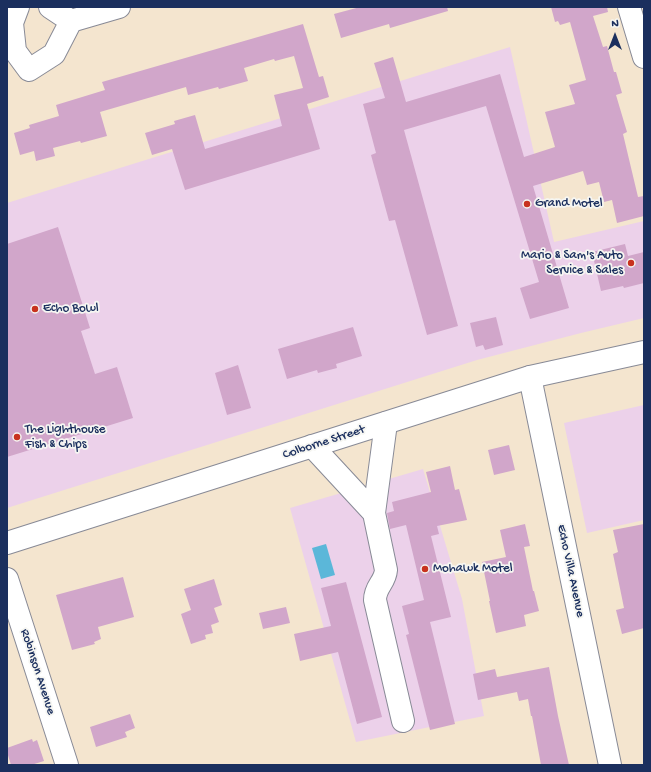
<!DOCTYPE html>
<html>
<head>
<meta charset="utf-8">
<style>
  body { margin:0 }
  #map { position:relative; width:651px; height:772px; overflow:hidden; background:#f4e5cf; font-family:"Gochi Hand",sans-serif }
  canvas { display:block }
  .frame { position:absolute; inset:0; border:8px solid #1b2f5e; pointer-events:none }
  .north { position:absolute; left:595px; top:16px; width:40px; height:40px; -webkit-text-stroke:3px #f6f6f2; paint-order:stroke; rotate:0deg; font-size:11px; font-weight:700; line-height:16px; text-align:center; color:#1b2f5e }
  .north::after { content:''; display:block; margin:auto; width:14px; height:18px; background:#1b2f5e; clip-path:polygon(50% 0,100% 100%,50% 72%,0 100%) }
</style>
</head>
<body>
<div id="map">
<canvas width="651" height="772"></canvas>
<div class="frame"></div>
<div class="north">N</div>
</div>
<script>
const context = document.querySelector('canvas').getContext('2d');
context.lineJoin = 'round';
function paint(path, color) { context.fillStyle = color; context.fill(path, 'evenodd'); }
function strokePath(path, color, width, dash) { context.strokeStyle = color; context.lineWidth = width; context.lineCap = dash ? 'butt' : 'round'; context.setLineDash(dash || []); context.stroke(path); }
function drawText(font, color, halo, rows, align = 'center') {
  context.font = font + ' "Gochi Hand",sans-serif'; context.lineWidth = 3.5; context.setLineDash([]); context.textBaseline = 'middle'; context.strokeStyle = halo; context.fillStyle = color; for (const [text, x, y, turn = 0] of rows) {
    context.save(); context.translate(x, y); context.rotate((+turn || 0) * Math.PI / 180); context.textAlign = isNaN(turn) ? turn : align; if (halo) context.strokeText(text, 0, 0); context.fillText(text, 0, 0); context.restore();
  }
}
const built = new Path2D(`
  M 510,47 L 554,242 L 644,221 L 644,318 L 581,333 L 477,360 L 7,508 L 7,203 Z
  M 644,405 L 644,520 L 587,533 L 564,423 Z
  M 423,469 L 462,599 L 484,716 L 356,742 L 290,508 Z`);
const water = new Path2D(`
  M 326,544 L 335,575 L 321,579 L 312,548 Z`);
const building = new Path2D(`
  M 360,7 L 447,7 L 448,11 L 390,28 L 389,24 L 341,38 L 334,14 Z
  M 551,7 L 607,7 L 608,12 L 593,16 L 603,47 L 607,46 L 614,72 L 616,72 L 622,93 L 616,95 L 627,132 L 623,134 L 638,197 L 644,196 L 644,216 L 617,223 L 612,200 L 604,202 L 599,182 L 587,185 L 583,171 L 533,186 L 569,308 L 530,319 L 520,288 L 539,282 L 486,106 L 404,130 L 458,326 L 427,335 L 395,220 L 389,221 L 371,155 L 376,153 L 363,104 L 385,98 L 374,63 L 393,57 L 406,102 L 500,74 L 524,157 L 555,147 L 545,112 L 575,104 L 569,85 L 586,80 L 570,22 L 560,25 L 558,21 L 555,22 Z
  M 303,24 L 319,77 L 323,76 L 329,97 L 307,104 L 320,149 L 185,190 L 172,149 L 152,155 L 145,133 L 175,124 L 174,121 L 195,115 L 205,149 L 282,126 L 274,95 L 303,88 L 294,56 L 275,61 L 274,59 L 244,68 L 248,81 L 219,89 L 218,87 L 188,95 L 186,87 L 100,112 L 107,136 L 81,143 L 80,141 L 53,148 L 55,156 L 36,161 L 34,151 L 20,155 L 14,133 L 30,128 L 29,125 L 59,116 L 56,105 L 105,90 L 102,82 Z
  M 58,227 L 90,328 L 81,331 L 95,374 L 117,367 L 133,418 L 7,457 L 7,244 Z
  M 625,244 L 628,256 L 644,252 L 644,283 L 624,288 L 623,286 L 601,291 L 592,252 Z
  M 496,317 L 503,345 L 485,350 L 483,345 L 476,347 L 470,323 Z
  M 353,327 L 362,356 L 336,364 L 337,368 L 318,373 L 317,370 L 287,379 L 278,349 Z
  M 238,365 L 251,408 L 227,415 L 215,373 Z
  M 509,445 L 515,470 L 494,475 L 488,450 Z
  M 450,466 L 455,490 L 459,489 L 467,520 L 437,526 L 439,534 L 431,536 L 451,617 L 430,622 L 455,724 L 430,730 L 406,635 L 409,634 L 402,606 L 424,600 L 406,525 L 390,529 L 387,513 L 394,511 L 392,502 L 431,492 L 426,472 Z
  M 525,524 L 530,546 L 524,547 L 533,591 L 534,591 L 539,611 L 524,615 L 526,626 L 496,633 L 489,601 L 490,601 L 482,562 L 506,557 L 500,530 Z
  M 644,524 L 644,628 L 622,634 L 616,610 L 624,608 L 613,554 L 618,552 L 613,530 Z
  M 123,577 L 134,617 L 98,627 L 101,639 L 94,642 L 95,644 L 72,650 L 56,595 Z
  M 214,579 L 222,605 L 214,608 L 219,622 L 211,625 L 213,633 L 205,635 L 206,639 L 191,644 L 181,614 L 191,610 L 184,589 Z
  M 346,582 L 382,717 L 357,724 L 338,652 L 300,661 L 294,634 L 331,626 L 321,588 Z
  M 286,607 L 290,623 L 263,629 L 259,613 Z
  M 549,667 L 558,716 L 569,765 L 541,765 L 532,716 L 531,716 L 528,699 L 519,701 L 517,692 L 478,700 L 473,674 L 495,669 L 497,677 Z
  M 130,714 L 135,728 L 125,732 L 127,737 L 96,747 L 90,727 Z
  M 32,739 L 33,742 L 37,740 L 44,761 L 31,765 L 11,765 L 7,752 L 7,748 Z`);
const minor = new Path2D(`
  M 18,7 L 12,23 L 15,51 L 29,70 L 54,54 L 71,21 L 119,7
  M 50,7 L 71,21
  M 629,7 L 644,57
  M 530,377 L 610,765
  M 312,446 L 374,513 L 386,423
  M 374,513 L 386,570 C 385,583 375,586 375,600 L 403,721
  M 7,579 L 67,765`);
const major = new Path2D(`
  M 7,543 L 530,377 L 644,352`);
const markers = [
  [527,204,4,"#c8321e"],
  [631,263,4,"#c8321e"],
  [35,309,4,"#c8321e"],
  [17,437,4,"#c8321e"],
  [425,569,4,"#c8321e"]
];
const poiNames = [
  ["Grand Motel",535,204],
  ["Mario & Sam's Auto",623,256,"right"],
  ["Service & Sales",623,271,"right"],
  ["Echo Bowl",43,309],
  ["The Lighthouse",25,430],
  ["Fish & Chips",25,445],
  ["Mohawk Motel",433,569]
];
const streetNames = [
  ["Colborne Street",324,443,-18],
  ["Echo Villa Avenue",570,571,78],
  ["Robinson Avenue",37,672,72]
];
paint(built, '#ecd1ea');
paint(water, '#5bb7d9');
paint(building, '#d1a6ca');
strokePath(minor, '#888a96', 24);
strokePath(major, '#888a96', 24);
strokePath(minor, '#fff', 22);
strokePath(major, '#fff', 22);
for (const [x, y, r, color] of markers) { const dot = new Path2D(); dot.arc(x, y, r, 0, 2 * Math.PI); context.fillStyle = color; context.fill(dot); strokePath(dot, '#f6f6f2', 1.5); }
drawText('13px', '#1b2f5e', '#f6f6f2', poiNames, 'left');
drawText('13px', '#1b2f5e', '#f6f6f2', streetNames);
</script>
</body>
</html>
